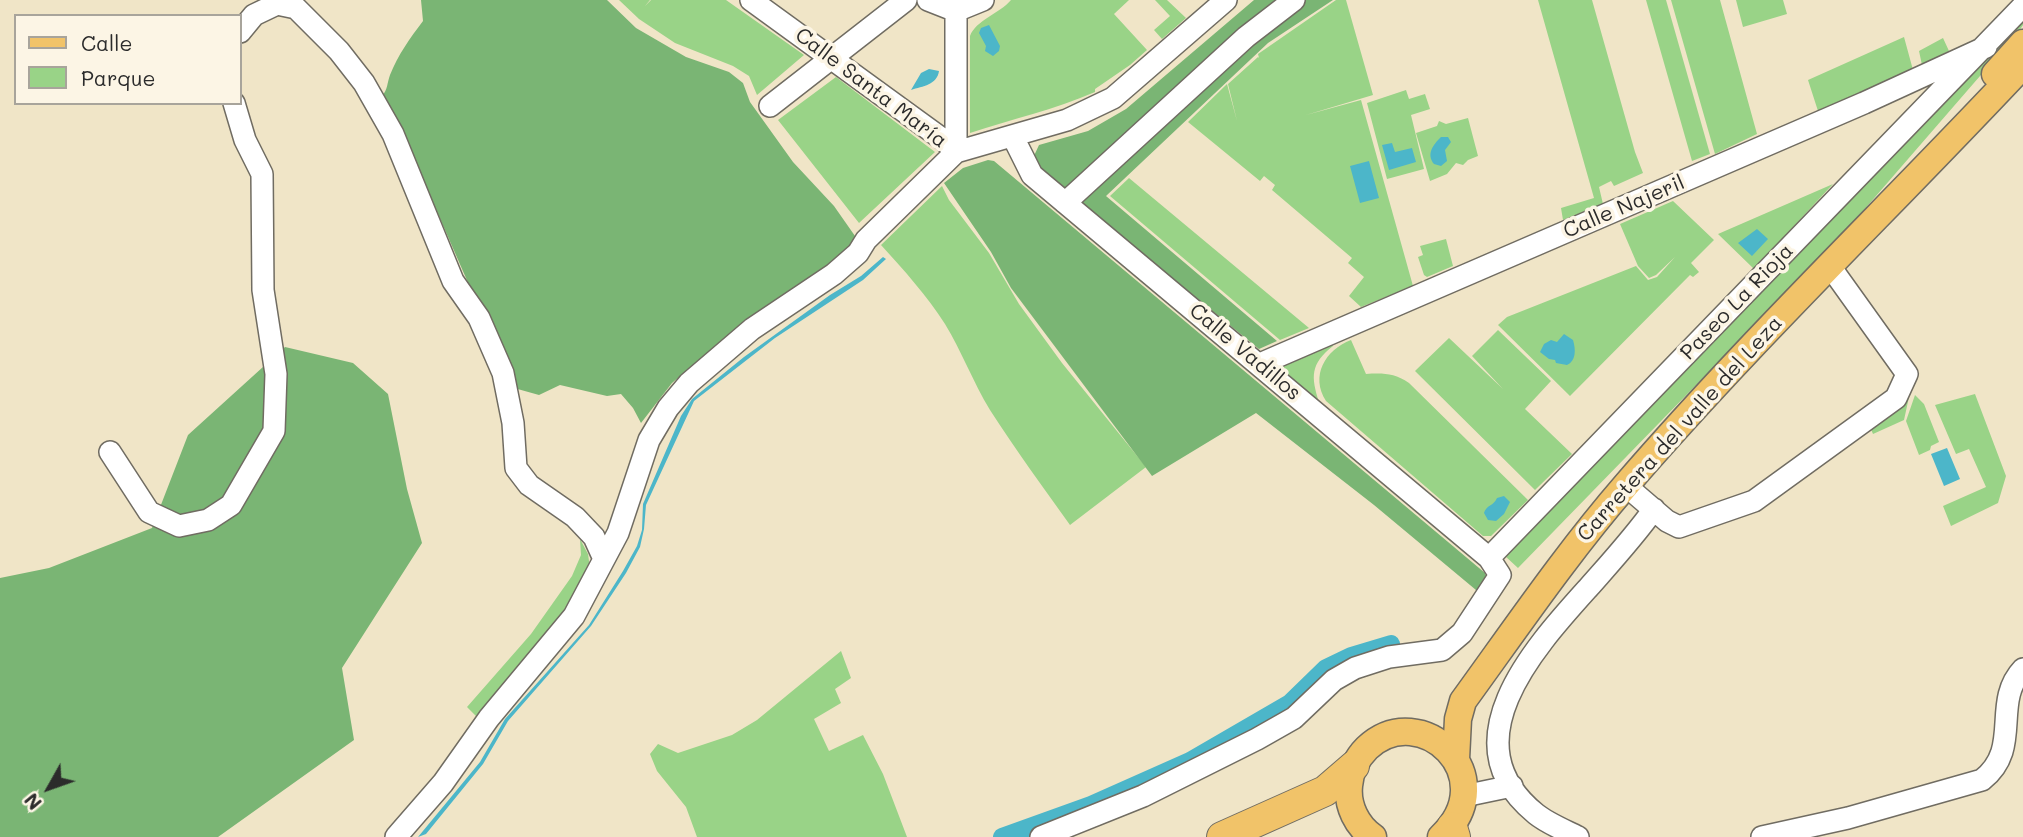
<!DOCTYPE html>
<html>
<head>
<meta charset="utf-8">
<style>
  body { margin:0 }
  #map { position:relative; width:2023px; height:837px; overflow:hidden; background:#f0e5c7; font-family:Mali,sans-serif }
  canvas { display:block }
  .legend { position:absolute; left:14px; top:14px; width:228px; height:91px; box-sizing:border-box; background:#fcf5e5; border:2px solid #a8a49b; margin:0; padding:9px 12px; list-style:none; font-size:21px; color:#2b2b2b }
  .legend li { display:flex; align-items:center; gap:14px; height:35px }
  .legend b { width:35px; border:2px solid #a8a49b }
  .north { position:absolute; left:14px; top:753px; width:70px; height:70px; -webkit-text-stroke:5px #fcf5e5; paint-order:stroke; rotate:230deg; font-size:19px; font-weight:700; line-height:28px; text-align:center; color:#2b2b2b }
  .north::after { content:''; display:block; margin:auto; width:24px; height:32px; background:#2b2b2b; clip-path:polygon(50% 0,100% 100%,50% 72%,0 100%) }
</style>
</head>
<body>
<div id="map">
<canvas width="2023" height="837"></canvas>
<ul class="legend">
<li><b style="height:9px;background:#f1c369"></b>Calle</li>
<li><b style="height:19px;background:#99d387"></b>Parque</li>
</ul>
<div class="north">N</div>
</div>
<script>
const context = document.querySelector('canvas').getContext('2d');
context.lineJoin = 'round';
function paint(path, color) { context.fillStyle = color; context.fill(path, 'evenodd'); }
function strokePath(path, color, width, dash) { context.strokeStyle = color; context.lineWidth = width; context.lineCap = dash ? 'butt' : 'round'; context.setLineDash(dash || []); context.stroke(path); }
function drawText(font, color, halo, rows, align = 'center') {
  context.font = font + ' Mali,sans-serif'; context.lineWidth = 7; context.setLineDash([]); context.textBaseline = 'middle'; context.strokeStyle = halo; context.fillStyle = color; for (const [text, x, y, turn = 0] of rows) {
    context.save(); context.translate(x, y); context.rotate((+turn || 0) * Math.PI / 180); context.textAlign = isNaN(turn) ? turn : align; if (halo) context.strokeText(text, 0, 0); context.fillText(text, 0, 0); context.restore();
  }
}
const green = new Path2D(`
  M 619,0 L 650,0 L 645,6 L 651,0 L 726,0 L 804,55 L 757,95 L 749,76 L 733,66 L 675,43 L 639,19 Z
  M 1011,0 L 1129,0 L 1114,14 L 1147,50 L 1130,65 L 1095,89 L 1095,92 C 1054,110 1012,119 970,133 L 970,36 C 976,20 999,14 1011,0 Z
  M 1155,0 L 1167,0 L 1186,18 L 1162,39 L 1154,30 L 1170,16 Z
  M 1336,0 L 1346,0 L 1373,95 L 1306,115 L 1361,100 L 1413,286 L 1361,307 L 1349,296 L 1364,277 L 1348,263 L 1352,258 L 1272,190 L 1275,185 L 1264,176 L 1260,181 L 1188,122 L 1227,84 L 1237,121 L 1228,84 L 1258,57 L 1259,58 L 1258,54 Z
  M 1538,0 L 1592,0 L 1635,152 L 1643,173 L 1614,186 L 1611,181 L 1599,187 L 1603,204 L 1563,220 L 1561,208 L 1594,198 Z
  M 1646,0 L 1666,0 L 1710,154 L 1692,161 Z
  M 1671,0 L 1720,0 L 1757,134 L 1715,154 Z
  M 1736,0 L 1783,0 L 1787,14 L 1743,27 Z
  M 2023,19 L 2023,25 L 2019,31 L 1843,234 L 1518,568 L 1505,556 Z
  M 1904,37 L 1913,70 L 1818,111 L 1808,80 Z
  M 1943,38 L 1949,51 L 1922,65 L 1919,51 Z
  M 836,77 L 935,152 L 859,223 L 778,120 Z
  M 1406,90 L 1409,99 L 1425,94 L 1430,109 L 1411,115 L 1424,169 L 1387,179 L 1367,103 Z
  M 1468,118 L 1478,156 L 1468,160 L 1463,165 L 1456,163 L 1447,174 L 1430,181 L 1416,133 L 1437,126 L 1439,121 L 1446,124 Z
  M 1129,178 L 1309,328 L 1280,340 L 1110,196 Z
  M 1833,184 L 1754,269 L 1718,234 Z
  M 942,186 L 949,200 L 989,253 L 1019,304 L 1062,363 L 1146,467 L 1070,525 C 1043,487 1015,449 990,410 C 973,382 962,352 945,324 C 927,296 904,270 881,245 Z
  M 1673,201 L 1714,240 L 1691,263 L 1699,272 L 1693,277 L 1690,275 L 1570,396 L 1498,325 L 1507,317 L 1636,266 L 1648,280 L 1657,277 L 1675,257 L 1656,275 L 1649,278 L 1638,266 L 1620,224 Z
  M 1446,239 L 1453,266 L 1427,277 L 1424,275 L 1418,257 L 1423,255 L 1420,246 Z
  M 1498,330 L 1551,381 L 1525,409 L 1572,454 L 1535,490 L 1415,371 L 1449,338 L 1503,389 L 1472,356 Z
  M 1351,340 L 1366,374 C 1383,373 1394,373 1409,383 L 1528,500 L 1491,536 L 1483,536 L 1326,401 C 1310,376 1325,350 1351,340 Z
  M 1332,344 L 1333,346 C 1310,364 1311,377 1319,402 L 1277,367 Z
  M 1975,394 L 2006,476 L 1998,503 L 1951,526 L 1943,506 L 1986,487 L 1969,449 L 1956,454 L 1935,405 Z
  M 1915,395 L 1924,404 L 1939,442 L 1931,446 L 1930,450 L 1919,455 L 1906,421 Z
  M 1909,397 L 1904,420 L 1873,434 L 1870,427 Z
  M 580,539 L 588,554 L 590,568 L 563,616 L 479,719 L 467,707 L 531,634 L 572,576 L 581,555 Z
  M 841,651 L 851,678 L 835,689 L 841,703 L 814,719 L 829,751 L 863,735 L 883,774 L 907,837 L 697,837 L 686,807 L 657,771 L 650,754 L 658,744 L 678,753 L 732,735 L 757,720 Z`);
const forest = new Path2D(`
  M 421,0 L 607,0 L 636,28 L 686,57 L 729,72 L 743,83 L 750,102 L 793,162 L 834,206 L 855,236 L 853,248 L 726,338 L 693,365 L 672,383 L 641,423 L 633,408 L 621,394 L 607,396 L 560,385 L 539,395 L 514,388 L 428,191 L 382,96 C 388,89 387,83 390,75 C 398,55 410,38 423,21 Z
  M 1254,0 L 1333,0 L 1268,43 L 1106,196 L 1277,341 L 1259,349 L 1042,172 L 1033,158 L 1039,145 L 1088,131 L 1126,109 Z
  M 988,160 L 994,161 L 1485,573 L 1489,585 L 1482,595 L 1374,505 L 1256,413 L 1152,476 L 1011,288 L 991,252 L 944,183 L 963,168 Z
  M 285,347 L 353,363 L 388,394 L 407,489 L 422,543 L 342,668 L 354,740 L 218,837 L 0,837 L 0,578 L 49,568 L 152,528 L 188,435 Z`);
const water = new Path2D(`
  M 989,25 L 1000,46 L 999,51 L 993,56 L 985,51 L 986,46 L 979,33 L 981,28 Z
  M 929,69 L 939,71 C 937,85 923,86 911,90 L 921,73 Z
  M 1441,137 L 1448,137 L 1451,142 L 1445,150 L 1447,161 L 1441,166 L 1434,164 C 1426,154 1433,145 1441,137 Z
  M 1392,143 L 1395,152 L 1412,148 L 1416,162 L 1389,170 L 1382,145 Z
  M 1369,161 L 1379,198 L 1360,203 L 1350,166 Z
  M 1757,229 L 1768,239 L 1752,256 L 1738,243 Z
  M 883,257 L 886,259 L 863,280 L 775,338 L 694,401 L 646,505 L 644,529 L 640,547 L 626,573 L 591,626 L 508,721 L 483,764 L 426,834 L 418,837 L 480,762 L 505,719 L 589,625 L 623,571 L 637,546 L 642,530 L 643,504 L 681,416 L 692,399 L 744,357 L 830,295 L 861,276 Z
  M 1564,334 L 1573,340 C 1576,350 1576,361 1567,365 L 1556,363 L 1555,360 L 1549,359 L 1540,352 L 1544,344 L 1551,340 L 1557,342 Z
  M 1947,448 L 1960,479 L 1944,486 L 1931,454 Z
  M 1504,496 L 1510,502 L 1504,514 L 1496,521 L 1488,520 L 1484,513 C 1486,505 1494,506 1497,498 Z`);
const canal = new Path2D(`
  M 1002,837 L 1091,805 L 1190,761 L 1290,703 L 1326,668 L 1351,656 L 1391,644`);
const minor = new Path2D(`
  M 751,0 L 945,141 L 956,152
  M 928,0 L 956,11 L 983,0
  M 240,32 L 254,15 L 277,4 L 296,8 L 339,51 L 364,83 L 393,134 L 453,281 L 479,318 L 503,373 L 513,423 L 516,468 L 529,485 L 575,517 L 594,537 L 604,559
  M 770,106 L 906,0
  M 1013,137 L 1032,175 L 1489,558 L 1500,575 L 1462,633 L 1442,650 L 1389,657 L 1355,668 L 1334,680 L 1294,718 L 1257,739 L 1143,796 L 1041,837
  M 956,152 L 956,11
  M 1065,203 L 1246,37 L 1294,0
  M 1260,364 L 1864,103 L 1986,47
  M 110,452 L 149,512 L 179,526 L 208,520 L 231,505 L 274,431 L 276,374 L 263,290 L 262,174 L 245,140 L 234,103
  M 1625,485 L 1667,521 L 1679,527 L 1754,501 L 1896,398 L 1907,374 L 1829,265
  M 1489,558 L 2023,6
  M 1464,796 L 1512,786
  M 396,837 L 443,783 L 489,718 L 574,616 L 618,533 L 649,440 L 668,408 L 689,383 L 752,329 L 834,274 L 858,253 L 866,240 L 956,152 L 1067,120 L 1113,98 L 1226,0
  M 1578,837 C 1564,830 1547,823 1536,814 C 1447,742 1535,647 1589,587 C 1611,562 1634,537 1654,509
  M 1762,837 L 1848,818 L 1982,780 C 2023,748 1991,703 2023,669`);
const major = new Path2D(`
  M 1995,74 L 2023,43
  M 1456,759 L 1458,719 L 1463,701 C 1516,628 1567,553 1626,485 C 1752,339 1891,206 2023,65
  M 1373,837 C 1357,826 1347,806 1349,786 C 1350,772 1357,758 1367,748 C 1421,697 1505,777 1441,837`);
const highway = new Path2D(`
  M 1452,827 L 1455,837
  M 1222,837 L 1325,791 L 1354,766`);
const streetNames = [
  ["Calle Santa María",871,88,37],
  ["Calle Najeril",1624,207,-23],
  ["Paseo La Rioja",1737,302,-46],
  ["Calle Vadillos",1245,352,40],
  ["Carretera del valle del Leza",1680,429,-48]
];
paint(green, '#99d387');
paint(forest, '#7ab574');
paint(water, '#4cb6c9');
strokePath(canal, '#4cb6c9', 18);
strokePath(minor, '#706c62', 24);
strokePath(major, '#706c62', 29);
strokePath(highway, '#706c62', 32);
strokePath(minor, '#fff', 21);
strokePath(major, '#f1c369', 26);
strokePath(highway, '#f1c369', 30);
drawText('21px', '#2b2b2b', '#fcf5e5', streetNames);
</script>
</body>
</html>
